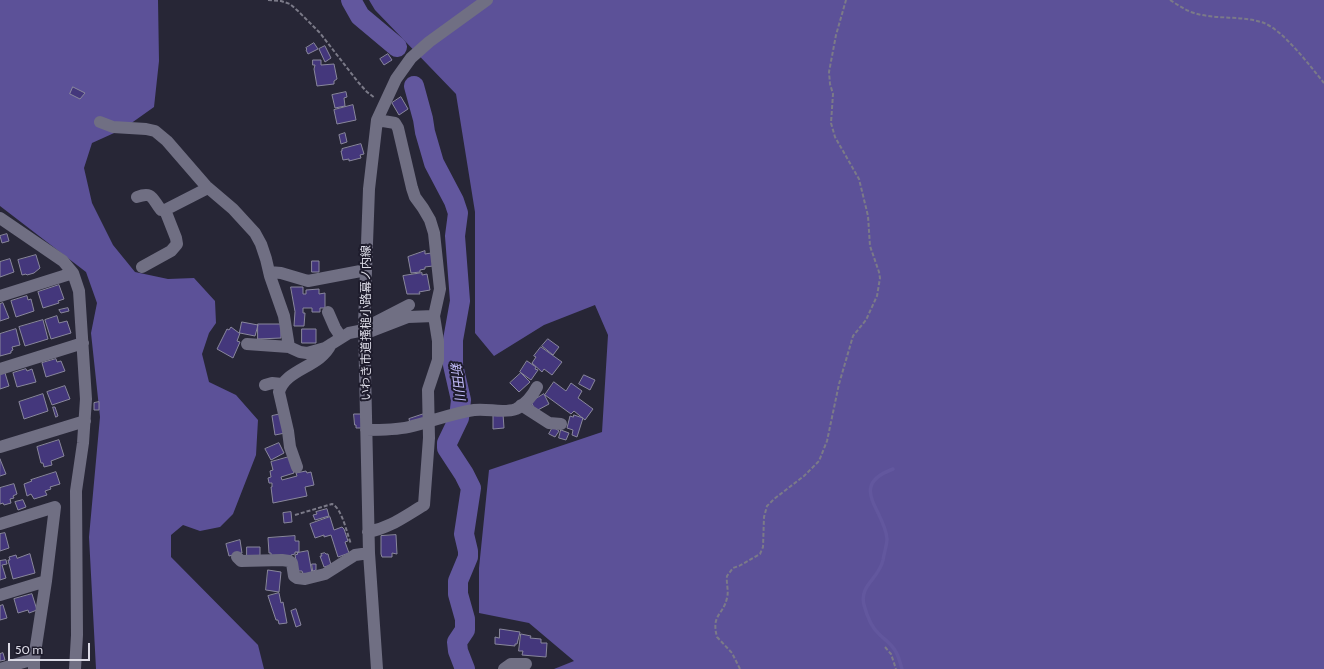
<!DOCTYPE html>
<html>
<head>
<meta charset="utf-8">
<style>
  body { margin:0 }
  #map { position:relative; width:1324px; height:669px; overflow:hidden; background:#272636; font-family:Cabin,sans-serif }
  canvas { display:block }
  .scale { position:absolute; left:8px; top:643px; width:82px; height:18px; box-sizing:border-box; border:2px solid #dcdbe6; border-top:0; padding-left:5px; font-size:12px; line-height:14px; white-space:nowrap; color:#dcdbe6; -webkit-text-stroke:3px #1e1c2c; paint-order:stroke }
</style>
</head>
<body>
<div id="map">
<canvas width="1324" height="669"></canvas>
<div class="scale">50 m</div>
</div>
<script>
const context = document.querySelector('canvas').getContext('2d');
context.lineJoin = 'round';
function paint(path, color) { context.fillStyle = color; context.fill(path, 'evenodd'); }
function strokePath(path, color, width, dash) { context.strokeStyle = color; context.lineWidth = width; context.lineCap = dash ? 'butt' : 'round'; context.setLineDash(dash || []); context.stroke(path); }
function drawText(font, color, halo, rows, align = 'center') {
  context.font = font + ' Cabin,"Noto Sans JP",sans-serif'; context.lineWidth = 4; context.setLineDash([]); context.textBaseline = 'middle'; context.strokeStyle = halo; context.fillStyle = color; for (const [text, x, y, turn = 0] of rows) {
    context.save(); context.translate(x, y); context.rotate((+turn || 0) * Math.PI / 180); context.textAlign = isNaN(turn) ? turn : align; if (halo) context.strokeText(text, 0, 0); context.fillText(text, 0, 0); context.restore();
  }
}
const forest = new Path2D(`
  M 0,0 L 158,0 L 159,61 L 154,107 L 123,129 L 92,143 L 84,168 L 92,203 L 113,245 L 135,272 L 168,279 L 194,278 L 215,301 L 216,323 L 209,333 L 202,354 L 209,382 L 236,395 L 258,420 L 256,455 L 233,514 L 220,527 L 200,531 L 183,525 L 171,535 L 171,557 L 258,645 L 264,669 L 96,669 L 89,537 L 100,417 L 91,333 L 97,303 L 86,272 L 0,206 Z
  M 369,0 L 1324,0 L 1324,669 L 554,669 L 574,661 L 529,623 L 479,613 L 479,568 L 489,470 L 602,432 L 608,335 L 595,305 L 544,325 L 494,356 L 475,333 L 475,212 L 456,94 L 375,10 Z`);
const stream = new Path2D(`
  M 893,469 C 847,486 885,510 887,539 C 887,545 884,553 883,560 C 879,579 859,585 864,605 C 867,616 871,627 879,634 C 885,640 892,644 896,652 C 899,657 900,663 902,669`);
const river = new Path2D(`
  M 351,0 L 360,16 L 397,47
  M 414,86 L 423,119 L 425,132 L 434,163 L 454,201 L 458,213 L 455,236 L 460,301 L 453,340 L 453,365 L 461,400 L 459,418 L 447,443 L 447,448 L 464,474 L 471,488 L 464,534 L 468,551 L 468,557 L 458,581 L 458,594 L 465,619 L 465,630 L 457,642 L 458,651 L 465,669`);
const building = new Path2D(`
  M 314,43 L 318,49 L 308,54 L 306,50 L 307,49 L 306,48 Z
  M 325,46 L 331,58 L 325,62 L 319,49 Z
  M 388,54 L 392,60 L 384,65 L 380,59 Z
  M 313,60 L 321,60 L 321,65 L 334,64 L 337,79 L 334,81 L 334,84 L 317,86 L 314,69 L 315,65 L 313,65 Z
  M 73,87 L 85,93 L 80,99 L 70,94 Z
  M 346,92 L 347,97 L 344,98 L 345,106 L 335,108 L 332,95 Z
  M 401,97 L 408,109 L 399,115 L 392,103 Z
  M 353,105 L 356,120 L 337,124 L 334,110 Z
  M 345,133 L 347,142 L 341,144 L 339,135 Z
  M 361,144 L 364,154 L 360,155 L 361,158 L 349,161 L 349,159 L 343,160 L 341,151 L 342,151 L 342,149 Z
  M 7,234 L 9,241 L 2,243 L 0,236 Z
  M 425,251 L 425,254 L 431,253 L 433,266 L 425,267 L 425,269 L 420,270 L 420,272 L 411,273 L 408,257 Z
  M 36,255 L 40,268 L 34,273 L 27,275 L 26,274 L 22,275 L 18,260 Z
  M 10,259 L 14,272 L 0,277 L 0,262 Z
  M 312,261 L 319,261 L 319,272 L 312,272 Z
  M 422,273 L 422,275 L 427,274 L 430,290 L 419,292 L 420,294 L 407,294 L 403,276 Z
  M 59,285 L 64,299 L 58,301 L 59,303 L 43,308 L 38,292 Z
  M 291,287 L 303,287 L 303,294 L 306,294 L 306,290 L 319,289 L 319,294 L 325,293 L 325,308 L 320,308 L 320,312 L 312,312 L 312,308 L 303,308 L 303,313 L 305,313 L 304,326 L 294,326 L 295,312 Z
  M 27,296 L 28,300 L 31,299 L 34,311 L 16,317 L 11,301 Z
  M 3,303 L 9,318 L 0,321 L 0,304 Z
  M 68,308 L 69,311 L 61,313 L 59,310 Z
  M 57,316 L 59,323 L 67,321 L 71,333 L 51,339 L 45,320 Z
  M 43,320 L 48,339 L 25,346 L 19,327 Z
  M 242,322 L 258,325 L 255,336 L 240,333 L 237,341 L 240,342 L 233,358 L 217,349 L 227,329 L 229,330 L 231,327 L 239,333 Z
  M 258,324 L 281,324 L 281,338 L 258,339 Z
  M 16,329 L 20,345 L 12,347 L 13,350 L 11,351 L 11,353 L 0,356 L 0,334 Z
  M 302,329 L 316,329 L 316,343 L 302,343 Z
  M 548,339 L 559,347 L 553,355 L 542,346 Z
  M 541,347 L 562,362 L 552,375 L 544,369 L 542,372 L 532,363 L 536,357 L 534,356 Z
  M 56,359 L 57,362 L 61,361 L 65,371 L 46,377 L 42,363 Z
  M 527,361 L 536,367 L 535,369 L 538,370 L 531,380 L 520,372 Z
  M 26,369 L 27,371 L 32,369 L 36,382 L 17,387 L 13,373 Z
  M 5,373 L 9,386 L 0,389 L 0,375 Z
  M 521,373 L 530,382 L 519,392 L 510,383 Z
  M 584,375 L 595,380 L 590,390 L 579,384 Z
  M 554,382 L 566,391 L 571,383 L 582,391 L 578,398 L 593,409 L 585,420 L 574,411 L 571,414 L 545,395 Z
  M 65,386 L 70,399 L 52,405 L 47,392 Z
  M 43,394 L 48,411 L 24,419 L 19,402 Z
  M 544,394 L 549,404 L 536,411 L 531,402 Z
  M 99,402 L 99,410 L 94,410 L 94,403 Z
  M 53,407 L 55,407 L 58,416 L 56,417 Z
  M 281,414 L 285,433 L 275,435 L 272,416 Z
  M 354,414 L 363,414 L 363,428 L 356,428 L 356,425 L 355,425 Z
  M 424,414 L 426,419 L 410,423 L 409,419 Z
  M 503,414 L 504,428 L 493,429 L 493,415 Z
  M 574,415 L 583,418 L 577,437 L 572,435 L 573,430 L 567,428 L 570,416 L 573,417 Z
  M 553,427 L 559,431 L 555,437 L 549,434 Z
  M 561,430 L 569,433 L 566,440 L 559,438 Z
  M 59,440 L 64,456 L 51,461 L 52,465 L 44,467 L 43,463 L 41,463 L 37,447 Z
  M 279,443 L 284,453 L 271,460 L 265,449 Z
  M 289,457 L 294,473 L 281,477 L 282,480 L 297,476 L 296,473 L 306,471 L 307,473 L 311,472 L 314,485 L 305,487 L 307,496 L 273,503 L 271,487 L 272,487 L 272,483 L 269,483 L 268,478 L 271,477 L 270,471 L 273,470 L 271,462 Z
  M 0,459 L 6,474 L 0,476 Z
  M 56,472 L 60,484 L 50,487 L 51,489 L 45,491 L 47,495 L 34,499 L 31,494 L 27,496 L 24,484 L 32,481 L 31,480 Z
  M 14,484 L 17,494 L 13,496 L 14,498 L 10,499 L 11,503 L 4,505 L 3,503 L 0,504 L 0,488 Z
  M 23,500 L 26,507 L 18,510 L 15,502 Z
  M 327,509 L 329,516 L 315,520 L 313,515 L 317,514 L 316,512 Z
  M 291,512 L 292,522 L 284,523 L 283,513 Z
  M 330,517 L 334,530 L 342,527 L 344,529 L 348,541 L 345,542 L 349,553 L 338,557 L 331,535 L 324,537 L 324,535 L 315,538 L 310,524 Z
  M 5,533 L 9,548 L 0,551 L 0,534 Z
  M 396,535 L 397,554 L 392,553 L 392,557 L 382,557 L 381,554 L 381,536 Z
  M 295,536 L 295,541 L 299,541 L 299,552 L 295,552 L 295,554 L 291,555 L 291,558 L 271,557 L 271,553 L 269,553 L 268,538 Z
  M 240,540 L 242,553 L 229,556 L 226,544 Z
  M 247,547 L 260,547 L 260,559 L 247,559 Z
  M 308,551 L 312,573 L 303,574 L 302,571 L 298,571 L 295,555 L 298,554 L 297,553 Z
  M 325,553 L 326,554 L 328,554 L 331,565 L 324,567 L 320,556 L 322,556 L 321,554 Z
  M 30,554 L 35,573 L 13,579 L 8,560 L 10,560 L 9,557 L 16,555 L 17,558 Z
  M 6,560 L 7,564 L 2,565 L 6,578 L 0,580 L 0,561 Z
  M 312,564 L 316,564 L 316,570 L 313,571 Z
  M 268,570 L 281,572 L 279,592 L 266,590 Z
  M 279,593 L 281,603 L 283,602 L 287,623 L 279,624 L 278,620 L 276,620 L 268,596 Z
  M 32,594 L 37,610 L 29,613 L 28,610 L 18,613 L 14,599 Z
  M 3,605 L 7,618 L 0,620 L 0,606 Z
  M 296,609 L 301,625 L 296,627 L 291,611 Z
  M 500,629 L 520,632 L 517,644 L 515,644 L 515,646 L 495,644 L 495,637 L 499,638 Z
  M 521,634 L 531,636 L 530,638 L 541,639 L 541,643 L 547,643 L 546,657 L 522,655 L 523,651 L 519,651 Z
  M 3,653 L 5,660 L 0,661 L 0,654 Z`);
const path = new Path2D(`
  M 268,0 L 281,1 L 290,4 L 298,11 L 320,33 L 358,82 L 367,92 L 375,98
  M 1170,0 C 1178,5 1185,10 1194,13 C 1216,20 1242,15 1264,23 C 1284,31 1310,66 1324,83
  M 295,515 L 332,504 C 342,508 347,534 351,544
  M 885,647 L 891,654 L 896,669
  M 740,669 L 732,653 L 717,637 C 711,614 723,616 727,598 C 729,591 726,583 727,576 L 733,568 L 739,566 L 760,554 L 763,547 L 764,517 L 767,506 L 774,499 L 804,476 L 819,461 L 827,441 L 839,384 L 853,336 L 866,320 L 877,296 L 880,278 L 879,272 L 870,246 L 868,216 L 859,179 L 835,137 L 831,123 L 833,94 L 830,84 L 829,72 L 836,35 L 846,0`);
const minor = new Path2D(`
  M 100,122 L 113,127 L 146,129 L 155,131 L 167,141 L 206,186 L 233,209 L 255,233 L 261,244 L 266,259 L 270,276 L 284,316 L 289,347
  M 137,197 C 153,191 152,199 161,210 L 165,210 L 208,188
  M 0,218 L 63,261 L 73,273 L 79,291 L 86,399 L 83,443 L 76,491 L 77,635 L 75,669
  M 142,267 L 171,251 L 177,244 L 176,238 L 165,210
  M 269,272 L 281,273 L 308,281 L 366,270
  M 0,296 L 73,273
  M 328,312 L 335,328 L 341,337
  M 376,322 L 409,305
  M 364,334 L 408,317 L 434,316
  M 247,344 L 289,347 L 300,352 L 307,353 L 325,348 L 349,333 L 364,330
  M 0,369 L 83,343
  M 265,385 L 272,383 L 282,384
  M 521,405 L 549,423 L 561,424
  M 366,430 C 381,430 395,430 409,427 C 431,422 452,413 474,410 C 488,408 503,414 516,409 C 525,405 533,395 537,387
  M 0,447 L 85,421
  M 297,467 L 290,447 L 288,431 L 279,392 C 286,368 320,368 331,344
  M 0,524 L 55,507 L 46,581 L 34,659 L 34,669
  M 368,532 C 390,528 405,516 424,505 L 429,438 L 428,390 L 438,360 L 438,341 L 434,316 L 440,289 L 434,233 L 430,220 L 423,208 L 415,197 L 412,188 L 398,128 L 395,123 L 377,120
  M 237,557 L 241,561 L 282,560 L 289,561 L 292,563 L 294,576 L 297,578 L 305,579 L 325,574 L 355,555 L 369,553
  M 0,595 L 46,581
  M 0,669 L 34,659
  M 377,669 L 369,553 L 364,325 L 369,189 L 377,120 L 396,79 L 411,58 L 429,42 L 487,0
  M 504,669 L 511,664 L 526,664`);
const streetNames = [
  ["いわき市道搔槌小路幕ノ内線",366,323,-90]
];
const waterNames = [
  ["新田川",457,381,82]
];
paint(forest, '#5c5198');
strokePath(stream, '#62579e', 3.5);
strokePath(river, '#62579e', 20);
paint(building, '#44377c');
strokePath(building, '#89879c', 1);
strokePath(path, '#7b7a88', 2, [4, 2]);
strokePath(minor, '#706f83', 12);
drawText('12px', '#dcdbe6', '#1e1c2c', streetNames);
drawText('italic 13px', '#c3bdfa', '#1e1c2c', waterNames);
</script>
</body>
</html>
